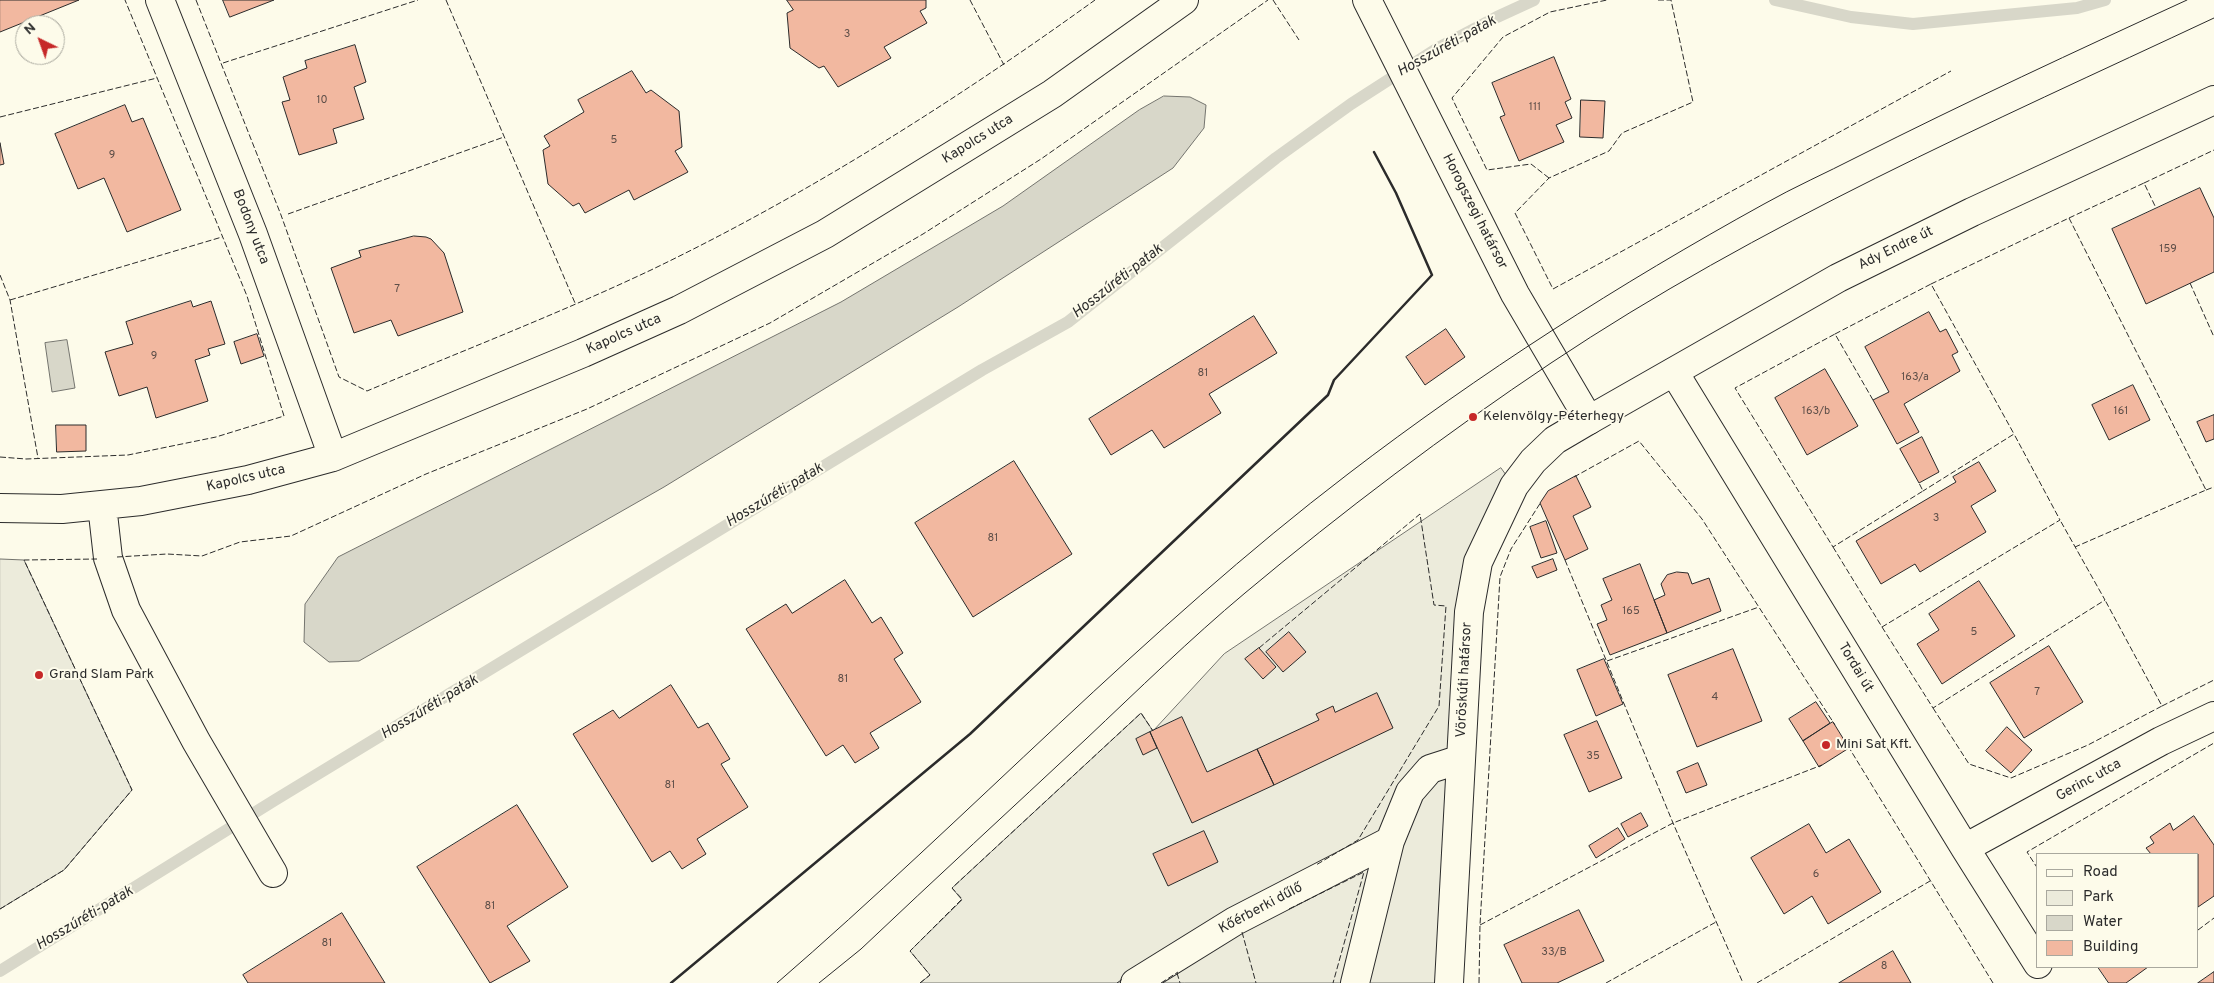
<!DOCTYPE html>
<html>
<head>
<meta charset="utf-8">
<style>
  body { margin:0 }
  #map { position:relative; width:2214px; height:983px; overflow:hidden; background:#fdfbea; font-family:Overpass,sans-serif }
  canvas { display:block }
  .legend { position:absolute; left:2036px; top:853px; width:162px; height:115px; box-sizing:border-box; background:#fdfbea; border:1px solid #a9a89e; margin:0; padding:6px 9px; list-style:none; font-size:15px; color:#2b2b2b }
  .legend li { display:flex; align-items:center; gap:10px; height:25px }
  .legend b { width:25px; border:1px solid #a9a89e }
  .north { position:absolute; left:15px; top:15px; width:50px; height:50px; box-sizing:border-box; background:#fdfbea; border:1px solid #a9a89e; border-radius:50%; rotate:318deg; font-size:14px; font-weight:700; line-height:20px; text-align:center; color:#2b2b2b }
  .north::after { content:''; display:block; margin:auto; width:18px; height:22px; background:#c62828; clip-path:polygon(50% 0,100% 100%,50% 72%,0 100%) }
</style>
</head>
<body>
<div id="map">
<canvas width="2214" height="983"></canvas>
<ul class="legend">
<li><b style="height:6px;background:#fdfbea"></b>Road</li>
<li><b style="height:14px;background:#ecebdb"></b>Park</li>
<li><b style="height:14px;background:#d8d7c9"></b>Water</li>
<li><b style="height:14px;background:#f2b8a0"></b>Building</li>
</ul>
<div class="north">N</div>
</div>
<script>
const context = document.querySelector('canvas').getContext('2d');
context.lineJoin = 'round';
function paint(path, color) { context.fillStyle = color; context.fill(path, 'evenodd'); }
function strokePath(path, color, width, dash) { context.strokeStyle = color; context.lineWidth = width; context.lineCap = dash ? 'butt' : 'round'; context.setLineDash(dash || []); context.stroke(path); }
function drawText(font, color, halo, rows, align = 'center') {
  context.font = font + ' Overpass,sans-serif'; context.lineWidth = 4; context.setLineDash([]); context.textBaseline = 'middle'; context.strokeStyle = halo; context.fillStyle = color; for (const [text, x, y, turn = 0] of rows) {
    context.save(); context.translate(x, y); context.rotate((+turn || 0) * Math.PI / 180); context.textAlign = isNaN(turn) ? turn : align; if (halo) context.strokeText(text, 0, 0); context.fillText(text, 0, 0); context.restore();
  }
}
const green = new Path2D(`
  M 1501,468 L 1514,486 L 1478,562 L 1449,983 L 920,983 L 930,975 L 910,951 L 962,900 L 952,888 L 1141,713 L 1153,731 L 1224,654 Z
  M 0,559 L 24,560 L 132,790 L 64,870 L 0,909 Z`);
const water = new Path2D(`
  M 1164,96 L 1190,97 L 1206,105 L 1204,128 L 1173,168 L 958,307 L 664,487 L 359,661 L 329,662 L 304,642 L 305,604 L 338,557 L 841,302 L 1003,206 L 1139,110 Z
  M 67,340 L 75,388 L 52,392 L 45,343 Z`);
const stream = new Path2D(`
  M 1775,0 L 1851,17 L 1913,24 L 2077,8 L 2105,0
  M 0,971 L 275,800 L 982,370 L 1068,322 L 1276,158 L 1351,104 L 1438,48 L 1497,17 L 1534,0`);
const building = new Path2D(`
  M 0,0 L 79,0 L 0,32 Z
  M 223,0 L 274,0 L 230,17 Z
  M 787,0 L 926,0 L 926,8 L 920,11 L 927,23 L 884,47 L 891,58 L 838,87 L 824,66 L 819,68 L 790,48 L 787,13 L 793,10 Z
  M 355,45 L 366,82 L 354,87 L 364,119 L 333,129 L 337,143 L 299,155 L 282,102 L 290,100 L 283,77 L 307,68 L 305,61 Z
  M 1554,57 L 1571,99 L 1565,102 L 1572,118 L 1556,125 L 1564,142 L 1519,161 L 1500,117 L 1505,115 L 1492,83 Z
  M 632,71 L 646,93 L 651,90 L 679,111 L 682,147 L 675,151 L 688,172 L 634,200 L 629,190 L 585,213 L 579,203 L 573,206 L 548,184 L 543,150 L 550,146 L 544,136 L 584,112 L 578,100 Z
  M 1581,100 L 1605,101 L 1603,138 L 1580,137 Z
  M 125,105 L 132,122 L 143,118 L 181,210 L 127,232 L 104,178 L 78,189 L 55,134 Z
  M 0,143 L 4,164 L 0,165 Z
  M 2200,188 L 2214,218 L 2214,272 L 2146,304 L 2112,229 Z
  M 414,236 L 426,237 L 431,239 L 444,253 L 463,312 L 398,336 L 391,320 L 354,333 L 331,268 L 361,257 L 359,251 Z
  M 191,301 L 193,307 L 211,301 L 225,344 L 208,349 L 210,355 L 195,360 L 208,401 L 156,418 L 147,387 L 119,396 L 105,352 L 133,344 L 126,322 Z
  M 1929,312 L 1940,332 L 1946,329 L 1958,352 L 1952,355 L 1960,371 L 1904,404 L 1919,432 L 1897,444 L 1873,400 L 1889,392 L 1865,347 Z
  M 1254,316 L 1277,353 L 1209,394 L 1221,413 L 1164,448 L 1152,430 L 1111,455 L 1089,419 Z
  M 1446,329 L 1465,357 L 1425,385 L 1406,357 Z
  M 257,334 L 264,356 L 241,364 L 234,342 Z
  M 1825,369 L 1858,426 L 1807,455 L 1775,398 Z
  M 2133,385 L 2150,420 L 2109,440 L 2092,405 Z
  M 2214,415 L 2214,439 L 2206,442 L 2197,422 Z
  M 56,425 L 86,425 L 86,451 L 57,452 Z
  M 1922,437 L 1939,472 L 1919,483 L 1900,449 Z
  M 1014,461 L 1072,554 L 973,617 L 915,523 Z
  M 1979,462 L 1996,491 L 1971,506 L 1986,532 L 1920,572 L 1915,564 L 1881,584 L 1856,541 L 1956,482 L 1953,477 Z
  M 1576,476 L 1591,507 L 1573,516 L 1588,549 L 1565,560 L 1540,503 L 1548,491 Z
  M 1546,521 L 1557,553 L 1541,558 L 1530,527 Z
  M 1553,559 L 1557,570 L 1537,578 L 1532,567 Z
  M 1640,564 L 1667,633 L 1610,655 L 1597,624 L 1607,620 L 1601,605 L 1612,600 L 1603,579 Z
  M 1677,572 L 1688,573 L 1692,584 L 1709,578 L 1721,611 L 1667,633 L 1654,600 L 1665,595 L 1661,584 L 1667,575 Z
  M 845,580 L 872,623 L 881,617 L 903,653 L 894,659 L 921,702 L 870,733 L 879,748 L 855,763 L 843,745 L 826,756 L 746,629 L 786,604 L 792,613 Z
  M 1979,581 L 2015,636 L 1942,684 L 1917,644 L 1939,630 L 1929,614 Z
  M 1289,632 L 1306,652 L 1283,672 L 1266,652 Z
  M 2049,646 L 2083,702 L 2024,738 L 1990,683 Z
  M 1259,648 L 1276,667 L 1263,679 L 1245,659 Z
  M 1733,649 L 1762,721 L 1697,747 L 1668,675 Z
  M 1604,659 L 1623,704 L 1596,716 L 1577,670 Z
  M 671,685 L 698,728 L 708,723 L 730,759 L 721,764 L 748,807 L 697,839 L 706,854 L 682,869 L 670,851 L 652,862 L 573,734 L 613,710 L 619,718 Z
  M 1377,693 L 1393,728 L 1274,785 L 1257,749 L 1319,720 L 1316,714 L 1333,706 L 1335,712 Z
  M 1816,702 L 1830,723 L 1803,741 L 1789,719 Z
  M 1182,717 L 1207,772 L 1257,749 L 1274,785 L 1192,823 L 1150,732 Z
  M 1597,721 L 1622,778 L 1589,792 L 1564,735 Z
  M 1833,722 L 1849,748 L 1819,767 L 1803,741 Z
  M 2007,727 L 2032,750 L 2011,773 L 1986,751 Z
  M 1150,732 L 1157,748 L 1143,755 L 1136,739 Z
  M 1698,763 L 1707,785 L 1686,793 L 1677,772 Z
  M 517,805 L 568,887 L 507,926 L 530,961 L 490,983 L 417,867 Z
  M 1641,813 L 1648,826 L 1628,837 L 1621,824 Z
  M 2194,816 L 2214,845 L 2214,896 L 2198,907 L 2198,854 L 2151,854 L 2146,848 L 2154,843 L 2150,837 L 2170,823 L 2173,830 Z
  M 1809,824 L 1826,853 L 1849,839 L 1881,892 L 1828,924 L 1812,896 L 1784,914 L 1751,858 Z
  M 1618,828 L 1625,839 L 1596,858 L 1589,846 Z
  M 1204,831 L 1218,862 L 1168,886 L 1153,854 Z
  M 1579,910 L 1604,961 L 1557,983 L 1522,983 L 1504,945 Z
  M 342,913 L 385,983 L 248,983 L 243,975 Z
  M 1893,951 L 1911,983 L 1839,983 Z
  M 2098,967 L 2148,967 L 2126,983 L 2109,983 Z
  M 2214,972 L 2214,983 L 2198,983 Z`);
const street = new Path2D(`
  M 160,0 L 253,234 L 333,457
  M 1674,372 L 1965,848 L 2038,964
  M 102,505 L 108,558 L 126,610 L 196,741 L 273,873
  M 0,508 L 62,509 L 141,501 L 248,480 L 333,457 L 583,353 L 679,310 L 825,234 L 1052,94 L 1184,0
  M 1965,848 L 2161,741 L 2214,716
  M 1135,983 L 1235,921 L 1390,841 L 1410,792 L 1430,769 L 1461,759
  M 1355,983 L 1390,841
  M 1449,983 L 1469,612 L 1478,562 L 1514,486 L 1533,461 L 1555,440 L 1589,420`);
const secondary = new Path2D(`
  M 1367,0 L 1515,294 L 1589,420 L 1838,278 L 1972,212 L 2214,100`);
const tram = new Path2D(`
  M 777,983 C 970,816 1145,629 1348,474 C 1480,373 1619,284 1764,204 C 1794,187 1826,173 1857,157 C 1966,102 2076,51 2187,0
  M 819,983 L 861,949 C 936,878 1011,809 1086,739 C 1138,690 1190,639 1245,593 C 1343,511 1445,434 1551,363 C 1759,224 1988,124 2214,18`);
const fence = new Path2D(`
  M 196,0 L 281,215 L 339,377 L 367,391 C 462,351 558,314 651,270 C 807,195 955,101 1095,0
  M 446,0 L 575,303
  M 970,0 L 1004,65
  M 1273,0 L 1299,40
  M 1658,0 L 1671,0 L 1693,102 L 1622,133 L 1609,151 L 1549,178 L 1515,213 L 1553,289 L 1951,71
  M 223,63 L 418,0
  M 0,117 L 157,78
  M 1549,178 L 1531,164 L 1487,170 L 1452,98 L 1503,37 L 1550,12 L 1607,0
  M 2144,183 L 2214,150
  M 288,214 L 504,137
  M 2069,218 L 2144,183 L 2156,208
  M 0,275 L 10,300 L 38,458
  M 2190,283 L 2214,337
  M 1931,284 L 2069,218 L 2206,490 L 2075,547
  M 10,300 L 222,237
  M 1835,334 L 1931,284 L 2014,434 L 1923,491
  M 1873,400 L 1835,334 L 1735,388 L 1833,547 L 1923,491 L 1919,483
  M 0,457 L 26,459 L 128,455 L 216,437 L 284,416 L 247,296 L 125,0
  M 1574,477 L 1639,441 L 1702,519 L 1835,725
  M 2206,490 L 2214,487
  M 1833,547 L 1882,627 L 2060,520 L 2014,434
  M 117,557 L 167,554 L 202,556 L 240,542 L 291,536 L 426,474 L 587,409 L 770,323 L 923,234 L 1041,159 L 1268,0
  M 1565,560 L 1673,823 L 1743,983
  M 1882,627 L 1933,708 L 2105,600 L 2060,520
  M 1259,648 L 1420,514 L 1434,605 L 1446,606 L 1439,706 L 1358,840 L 1316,865
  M 1607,661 L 1759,607
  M 2162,706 L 2214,680
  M 1933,708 L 1969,764 L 2011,778 L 2088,745 L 2162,706 L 2105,600
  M 1848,746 L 1993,983
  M 2038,869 L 2027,852 L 2214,743
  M 0,909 L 64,870 L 132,790 L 24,560 L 97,559
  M 1289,909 L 1364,872 L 1333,983
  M 1480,925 L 1673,823 L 1822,765
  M 2198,930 L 2214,918
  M 1242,932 L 1256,983
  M 1177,973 L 1180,983
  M 920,983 L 930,975 L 910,951 L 962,899 L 952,888 L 1141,713 L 1153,731
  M 1117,983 L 1124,978
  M 1161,983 L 1178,972
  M 1479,983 L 1480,925 L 1500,577 L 1511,549 L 1541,502
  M 1606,983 L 1716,922
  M 1757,983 L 1930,881`);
const wall = new Path2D(`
  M 671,983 L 970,734 L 1328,395 L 1334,380 L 1432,275 L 1396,193 L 1374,152`);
const markers = [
  [1473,417,5,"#c62828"],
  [39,675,5,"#c62828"],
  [1826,745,5,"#c62828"]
];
const numberNames = [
  ["3",847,35],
  ["10",322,101],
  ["111",1535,108],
  ["5",614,141],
  ["9",112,156],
  ["159",2168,250],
  ["7",397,290],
  ["9",154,357],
  ["81",1203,374],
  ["163/a",1915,378],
  ["163/b",1816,412],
  ["161",2121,412],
  ["3",1936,519],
  ["81",993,539],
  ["165",1631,612],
  ["5",1974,633],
  ["81",843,680],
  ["7",2037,693],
  ["4",1715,698],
  ["35",1593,757],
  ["81",670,786],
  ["6",1816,875],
  ["81",490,907],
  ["81",327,944],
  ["33/B",1554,953],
  ["8",1884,967]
];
const streetNames = [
  ["Kapolcs utca",978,140,-32],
  ["Horogszegi határsor",1474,212,63],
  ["Bodony utca",250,227,69],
  ["Ady Endre út",1896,249,-26],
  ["Kapolcs utca",624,335,-24],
  ["Kapolcs utca",246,479,-13],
  ["Tordai út",1855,668,59],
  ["Vöröskúti határsor",1465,680,-87],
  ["Gerinc utca",2089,781,-29],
  ["Kőérberki dűlő",1261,909,-28]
];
const poiNames = [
  ["Kelenvölgy-Péterhegy",1483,417],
  ["Grand Slam Park",49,675],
  ["Mini Sat Kft.",1836,745]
];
const waterNames = [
  ["Hosszúréti-patak",1447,47,-29],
  ["Hosszúréti-patak",1118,282,-38],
  ["Hosszúréti-patak",775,496,-31],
  ["Hosszúréti-patak",430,708,-31],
  ["Hosszúréti-patak",85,919,-31]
];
paint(green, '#ecebdb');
strokePath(green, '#74746e', 1);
paint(water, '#d8d7c9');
strokePath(water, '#74746e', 1);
strokePath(stream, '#d8d7c9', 12);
paint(building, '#f2b8a0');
strokePath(building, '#2b2b2b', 1);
strokePath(street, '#2b2b2b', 30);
strokePath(secondary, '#2b2b2b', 30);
strokePath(street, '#fdfbea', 28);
strokePath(secondary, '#fdfbea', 28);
strokePath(tram, '#2b2b2b', 1);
strokePath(fence, '#2b2b2b', 1, [6, 2.5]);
strokePath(wall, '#2b2b2b', 2.5);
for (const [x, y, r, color] of markers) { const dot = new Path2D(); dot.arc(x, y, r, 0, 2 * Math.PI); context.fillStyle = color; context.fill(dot); strokePath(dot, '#fdfbea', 2); }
drawText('11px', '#5d4e48', null, numberNames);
drawText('14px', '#2b2b2b', '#fdfbea', streetNames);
drawText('14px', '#2b2b2b', '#fdfbea', poiNames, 'left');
drawText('italic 15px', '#2b2b2b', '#fdfbea', waterNames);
</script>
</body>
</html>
